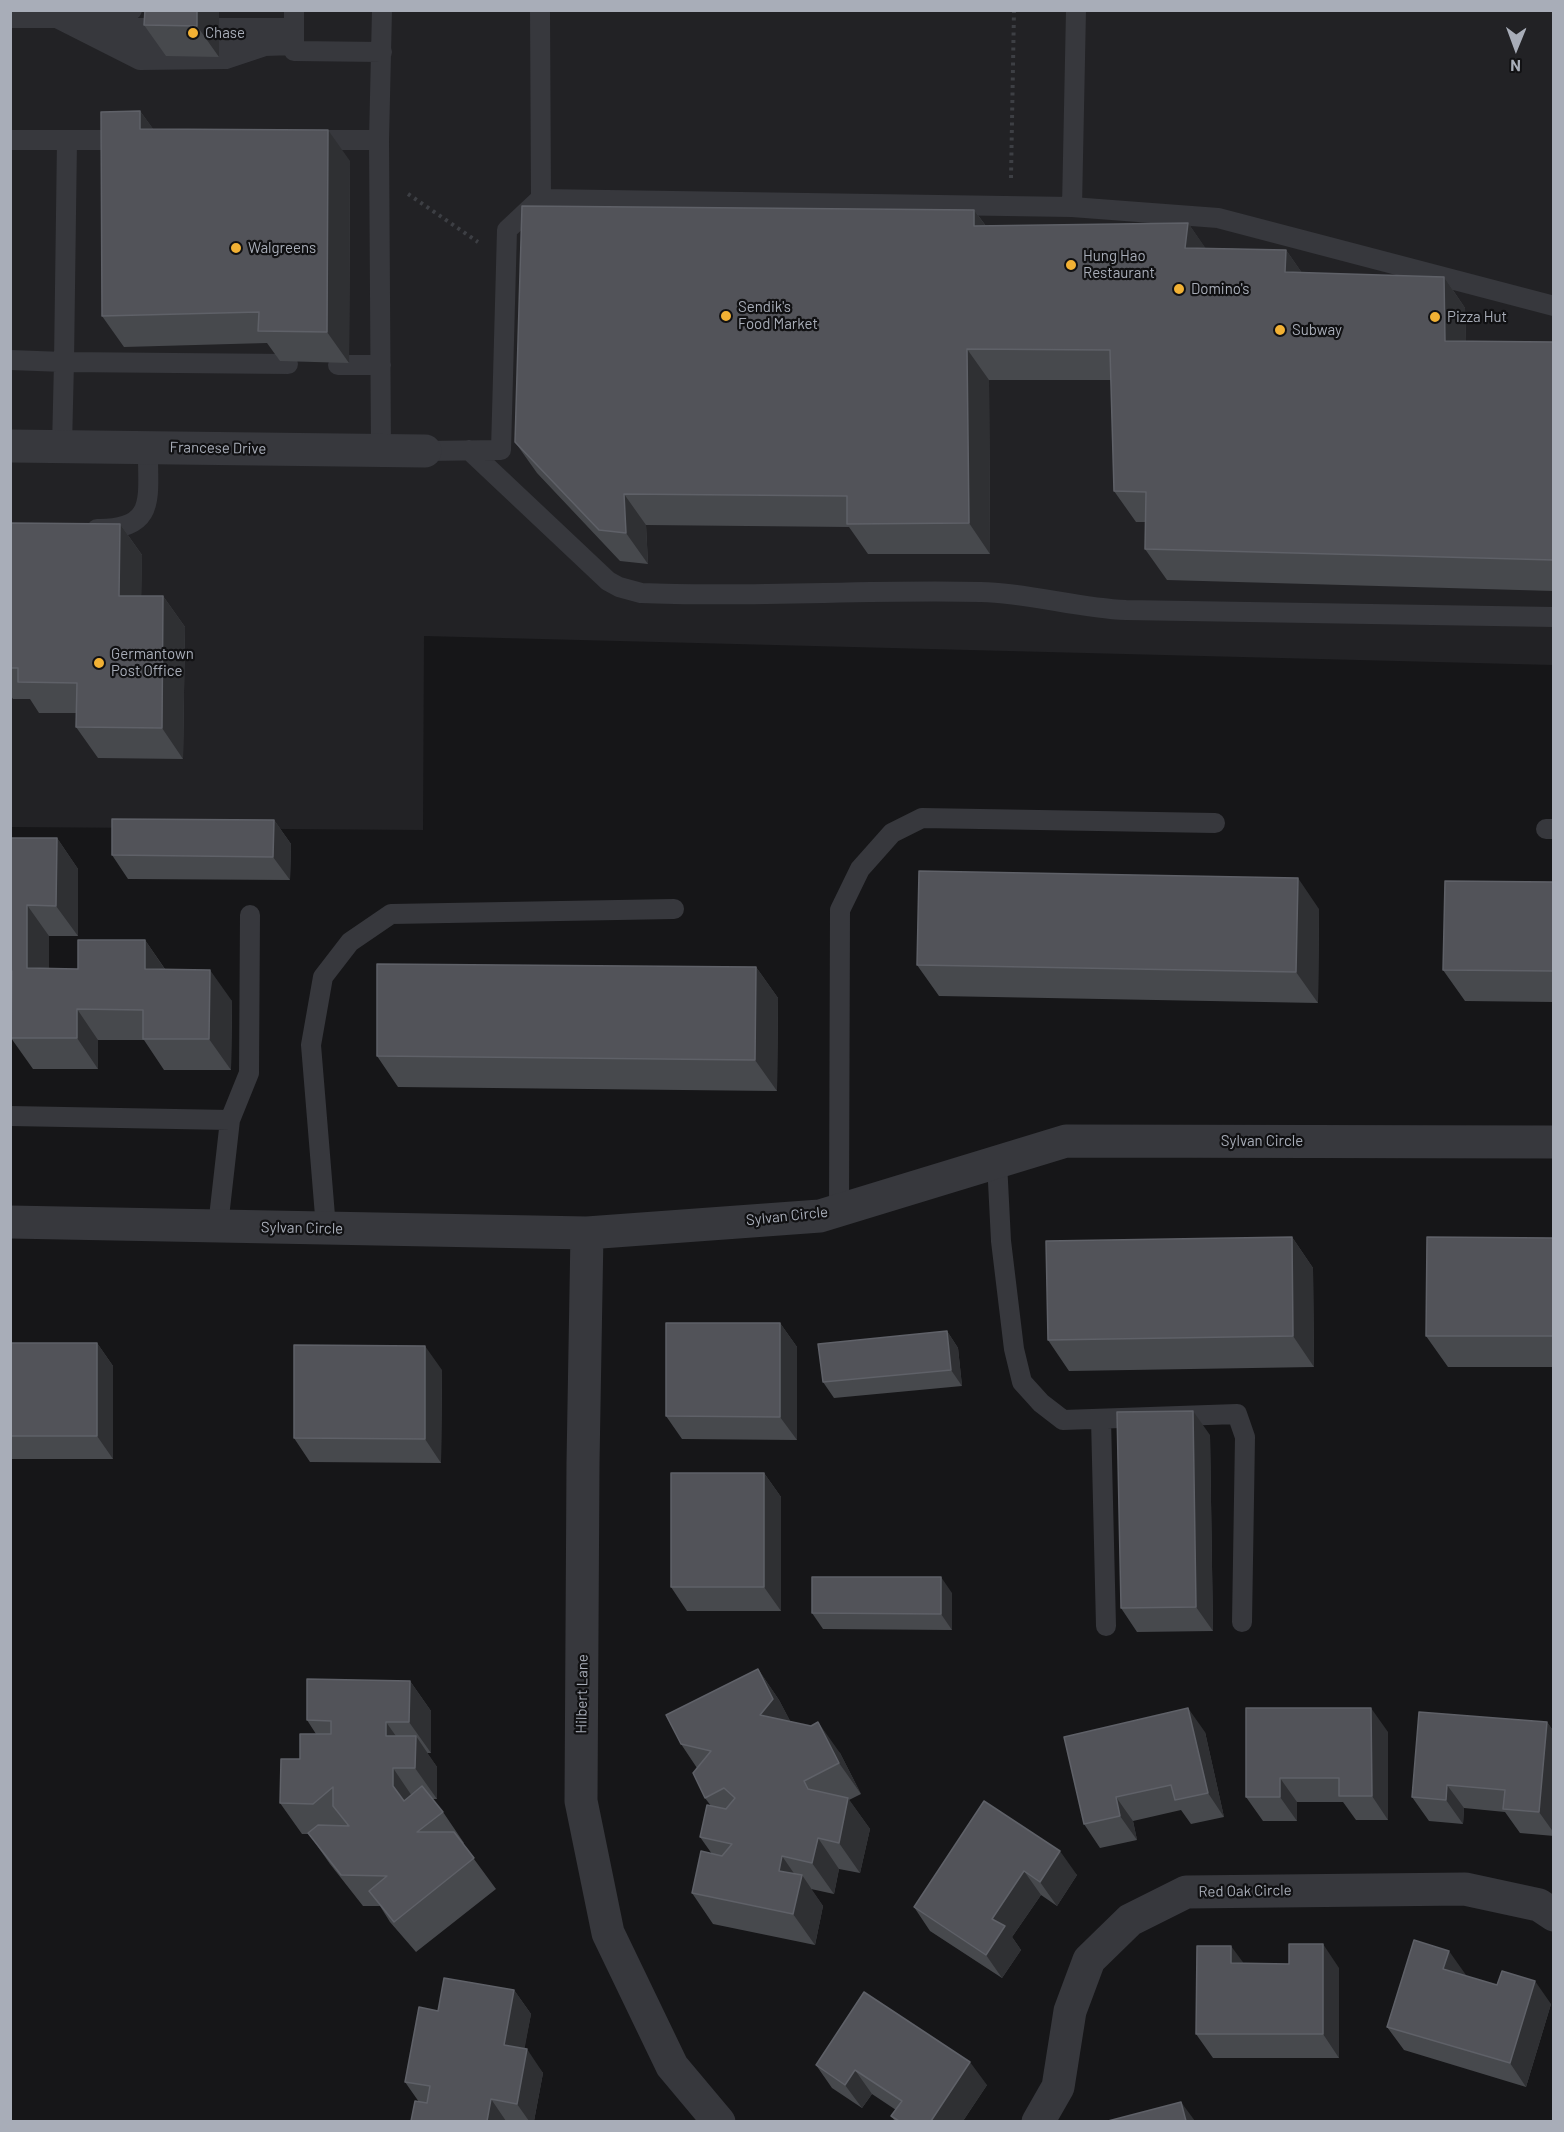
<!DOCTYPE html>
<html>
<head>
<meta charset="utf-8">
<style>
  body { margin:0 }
  #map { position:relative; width:1564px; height:2132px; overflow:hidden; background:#161618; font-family:Barlow,sans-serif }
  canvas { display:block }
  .frame { position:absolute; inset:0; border:12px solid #a8adb8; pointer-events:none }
  .north { position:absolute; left:1486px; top:18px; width:60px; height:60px; -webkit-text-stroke:4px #111113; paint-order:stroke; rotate:181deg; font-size:16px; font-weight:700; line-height:24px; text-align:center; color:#a8adb8 }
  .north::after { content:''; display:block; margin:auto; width:21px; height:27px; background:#a8adb8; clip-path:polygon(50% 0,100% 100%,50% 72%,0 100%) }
</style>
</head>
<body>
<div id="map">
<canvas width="1564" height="2132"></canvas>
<div class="frame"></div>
<div class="north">N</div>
</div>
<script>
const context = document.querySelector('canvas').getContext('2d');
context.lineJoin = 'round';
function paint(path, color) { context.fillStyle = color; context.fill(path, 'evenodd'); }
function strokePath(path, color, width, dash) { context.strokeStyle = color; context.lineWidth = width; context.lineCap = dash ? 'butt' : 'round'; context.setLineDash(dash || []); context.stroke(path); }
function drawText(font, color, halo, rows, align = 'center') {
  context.font = font + ' Barlow,sans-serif'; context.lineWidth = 4.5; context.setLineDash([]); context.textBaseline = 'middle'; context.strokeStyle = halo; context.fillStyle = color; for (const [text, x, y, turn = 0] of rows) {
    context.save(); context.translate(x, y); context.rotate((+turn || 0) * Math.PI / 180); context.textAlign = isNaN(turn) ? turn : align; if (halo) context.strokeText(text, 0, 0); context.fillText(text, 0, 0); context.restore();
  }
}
const built = new Path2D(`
  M 11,11 L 1553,11 L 1553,665 L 424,636 L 423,830 L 11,827 Z`);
const path = new Path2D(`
  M 1011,178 L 1014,10
  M 408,194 L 478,242`);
const service = new Path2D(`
  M 294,10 L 294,51 L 382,52
  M 540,10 L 541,199 L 1072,207 L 1076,10
  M 10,18 L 57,18 L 132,10
  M 57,18 L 140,60 L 226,59 L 265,46 L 294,45
  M 82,28 L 294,28
  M 113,41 L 143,45 L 251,45
  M 10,140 L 127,140
  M 310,140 L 379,140
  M 1072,207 L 1218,218 L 1554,306
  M 10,360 L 64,362 L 67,140
  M 338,365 L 381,365
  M 62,447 L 64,362 L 288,364
  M 381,450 L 379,140 L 382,10
  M 469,450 L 608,581 L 619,587 L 641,593 C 754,598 868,589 981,592 C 1030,593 1077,608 1126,610 L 1554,617
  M 425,451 L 501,450 L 507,230 L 539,200
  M 97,529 C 159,530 147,495 148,447
  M 1546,829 L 1554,829
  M 10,1116 L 230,1120
  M 997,1162 L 1001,1241 L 1014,1349 L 1022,1382 L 1041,1403 L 1063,1420 L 1237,1414 L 1245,1437 L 1242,1622
  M 839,1210 L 840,910 L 860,869 L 892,833 L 922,818 L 1215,823
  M 218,1226 L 230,1120 L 249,1073 L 250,915
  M 326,1228 L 311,1045 L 323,977 L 350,942 L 391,914 L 674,909
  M 1101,1419 L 1106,1626`);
const minor = new Path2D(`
  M 10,446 L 425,451
  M 10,1222 L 587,1233 L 820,1216 L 1066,1141 L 1554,1142
  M 587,1233 L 583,1463 L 581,1801 L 608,1933 L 672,2066 L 719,2122
  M 1038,2122 L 1058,2087 L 1070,2011 L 1089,1960 L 1130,1920 L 1186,1892 L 1465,1889 L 1539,1905 L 1554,1915`);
const wall = new Path2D(`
  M 219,10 L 219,57 L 166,56 L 144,25 Z
  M 140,111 L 153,129 L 350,161 L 349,363 L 280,361 L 267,343 L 124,347 L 102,316 Z
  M 974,210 L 986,226 L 1188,223 L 1205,248 L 1286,250 L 1302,273 L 1444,277 L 1465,308 L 1466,341 L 1554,342 L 1554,591 L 1167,580 L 1145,549 L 1146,522 L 1136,522 L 1114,491 L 1111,380 L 989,380 L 990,554 L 868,554 L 849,527 L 646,525 L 648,564 L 620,561 L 537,473 L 515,442 Z
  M 10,523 L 120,524 L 142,555 L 141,596 L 163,596 L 185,627 L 183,759 L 98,758 L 76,727 L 76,713 L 39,713 L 30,699 L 13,699 L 10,695 Z
  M 274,820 L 291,844 L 290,880 L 128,879 L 112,855 Z
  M 10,838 L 57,838 L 78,869 L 78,936 L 49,936 L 49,969 L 78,969 L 145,940 L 165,969 L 232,1001 L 231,1070 L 164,1070 L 144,1040 L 98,1040 L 98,1069 L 33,1069 L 11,1038 Z
  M 1554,882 L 1554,1002 L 1465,1001 L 1443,970 Z
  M 1319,909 L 1318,1003 L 939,996 L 917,965 Z
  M 756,967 L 778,998 L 777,1091 L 398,1087 L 377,1056 Z
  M 1292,1237 L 1313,1268 L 1314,1367 L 1069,1371 L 1048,1340 Z
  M 1554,1238 L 1554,1367 L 1448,1367 L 1426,1336 Z
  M 780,1323 L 797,1347 L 797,1440 L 682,1439 L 666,1416 Z
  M 947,1331 L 958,1348 L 962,1386 L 834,1398 L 823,1382 Z
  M 10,1343 L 97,1343 L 113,1366 L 113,1459 L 10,1459 Z
  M 442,1370 L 441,1463 L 310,1462 L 294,1438 Z
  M 1210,1435 L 1213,1631 L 1137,1632 L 1121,1608 Z
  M 764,1473 L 781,1497 L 781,1611 L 687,1611 L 671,1587 Z
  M 952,1593 L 952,1630 L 823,1629 L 812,1613 Z
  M 758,1669 L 779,1700 L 790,1721 L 840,1753 L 861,1794 L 849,1800 L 870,1829 L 860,1873 L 839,1869 L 834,1894 L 811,1889 L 823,1906 L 815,1945 L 713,1924 L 692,1893 L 712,1854 L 700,1837 L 711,1806 L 705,1798 L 697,1768 L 681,1744 Z
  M 410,1681 L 431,1711 L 431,1753 L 427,1753 L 437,1767 L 437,1799 L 432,1799 L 443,1812 L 464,1843 L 463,1844 L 496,1889 L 416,1952 L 390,1922 L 380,1906 L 363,1906 L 330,1864 L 309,1834 L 302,1834 L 280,1803 L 300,1759 L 316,1734 L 307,1720 Z
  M 1246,1708 L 1388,1732 L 1388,1820 L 1356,1820 L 1343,1802 L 1297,1802 L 1297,1821 L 1263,1821 L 1246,1797 Z
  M 1547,1722 L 1554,1732 L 1554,1836 L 1520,1833 L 1505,1812 L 1464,1808 L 1463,1824 L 1429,1821 L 1412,1797 Z
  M 1205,1732 L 1224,1817 L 1191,1824 L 1181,1810 L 1133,1821 L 1137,1840 L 1100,1848 L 1084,1824 L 1064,1737 Z
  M 984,1801 L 1077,1875 L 1057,1906 L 1041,1895 L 1012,1937 L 1021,1950 L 1002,1978 L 930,1931 L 914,1907 Z
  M 1244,1963 L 1339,1968 L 1339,2058 L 1213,2058 L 1196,2034 Z
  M 1466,1975 L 1465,1976 L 1551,2004 L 1526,2087 L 1404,2050 L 1387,2027 Z
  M 514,1990 L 531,2014 L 524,2049 L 543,2073 L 534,2121 L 411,2121 L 419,2102 L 405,2082 L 438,2011 Z
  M 816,2065 L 987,2085 L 963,2121 L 895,2121 L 891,2116 L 896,2110 L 872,2094 L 862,2108 L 832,2088 Z`);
const shadedWall = new Path2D(`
  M 197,10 L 219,10 L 219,57 L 197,26 Z
  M 140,111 L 162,141 L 140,129 Z
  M 328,130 L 350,161 L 349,363 L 327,332 Z
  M 974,210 L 996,240 L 974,226 Z
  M 1188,223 L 1209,253 L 1185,248 Z
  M 1286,250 L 1307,280 L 1285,272 Z
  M 1444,277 L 1465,308 L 1467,372 L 1445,341 Z
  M 967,349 L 989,380 L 990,554 L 969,523 Z
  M 624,494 L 646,525 L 648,564 L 626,533 Z
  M 120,524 L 142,555 L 141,627 L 119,596 Z
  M 163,596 L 185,627 L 183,759 L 162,728 Z
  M 274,820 L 291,844 L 290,880 L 273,857 Z
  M 57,838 L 78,869 L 78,936 L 56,906 Z
  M 1298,878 L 1319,909 L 1318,1003 L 1296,972 Z
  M 27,905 L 49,936 L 49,999 L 27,968 Z
  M 145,940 L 166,971 L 145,969 Z
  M 756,967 L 778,998 L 777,1091 L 755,1060 Z
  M 210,970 L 232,1001 L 231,1070 L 209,1039 Z
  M 77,1009 L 98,1040 L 98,1069 L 77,1038 Z
  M 1292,1237 L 1313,1268 L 1314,1367 L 1293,1336 Z
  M 780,1323 L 797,1347 L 797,1440 L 780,1417 Z
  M 947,1331 L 958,1348 L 962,1386 L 951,1370 Z
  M 97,1343 L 113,1366 L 113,1459 L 97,1436 Z
  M 425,1346 L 442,1370 L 441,1463 L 425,1439 Z
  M 1193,1411 L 1210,1435 L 1213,1631 L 1196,1607 Z
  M 764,1473 L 781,1497 L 781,1611 L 764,1587 Z
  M 941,1577 L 952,1593 L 952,1630 L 941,1614 Z
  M 758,1669 L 779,1700 L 795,1730 L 760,1715 Z
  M 410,1681 L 431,1711 L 431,1753 L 409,1722 Z
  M 1188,1708 L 1205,1732 L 1224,1817 L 1208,1793 Z
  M 1371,1708 L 1388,1732 L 1388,1820 L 1372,1796 Z
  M 386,1722 L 408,1753 L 386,1736 Z
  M 818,1722 L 840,1753 L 861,1794 L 839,1763 Z
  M 1547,1722 L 1554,1732 L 1554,1833 L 1539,1812 Z
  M 416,1736 L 437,1767 L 437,1799 L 415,1768 Z
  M 393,1768 L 414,1799 L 414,1816 L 393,1786 Z
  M 1280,1778 L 1297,1802 L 1297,1821 L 1280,1797 Z
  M 1447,1785 L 1464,1808 L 1463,1824 L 1446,1800 Z
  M 1116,1797 L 1133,1821 L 1137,1840 L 1120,1816 Z
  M 848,1798 L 870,1829 L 860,1873 L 839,1843 Z
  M 818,1838 L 839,1869 L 834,1894 L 812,1863 Z
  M 1060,1851 L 1077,1875 L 1057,1906 L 1040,1882 Z
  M 782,1856 L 800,1882 L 802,1875 L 823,1906 L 815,1945 L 793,1914 L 779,1871 Z
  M 1024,1871 L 1041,1895 L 1012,1937 L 1021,1950 L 1002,1978 L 986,1955 L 992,1919 Z
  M 1323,1944 L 1339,1968 L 1339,2058 L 1323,2034 Z
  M 1231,1946 L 1248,1969 L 1231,1963 Z
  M 1449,1951 L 1466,1975 L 1460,1993 L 1443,1969 Z
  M 1535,1981 L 1551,2004 L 1526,2087 L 1510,2063 Z
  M 514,1990 L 531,2014 L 521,2068 L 504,2045 Z
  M 527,2049 L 543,2073 L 534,2121 L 529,2121 L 517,2104 Z
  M 970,2062 L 987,2085 L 963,2121 L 931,2121 Z
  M 855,2070 L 872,2094 L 862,2108 L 845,2085 Z
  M 491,2099 L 506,2121 L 487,2121 Z
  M 1181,2102 L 1195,2121 L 1186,2121 Z`);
const building = new Path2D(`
  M 145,10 L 197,10 L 197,26 L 144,25 Z
  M 140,111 L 140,129 L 328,130 L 327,332 L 258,331 L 259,312 L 102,316 L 101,112 Z
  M 522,206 L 974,210 L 974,226 L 1188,223 L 1185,248 L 1286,250 L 1285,272 L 1444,277 L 1445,341 L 1554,342 L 1554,560 L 1145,549 L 1146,492 L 1114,491 L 1110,350 L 967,349 L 969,523 L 847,524 L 847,496 L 624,494 L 626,533 L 599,530 L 515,442 Z
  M 10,523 L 120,524 L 119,596 L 163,596 L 162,728 L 76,727 L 77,683 L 18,682 L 18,668 L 10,668 Z
  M 112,819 L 274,820 L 273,857 L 112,855 Z
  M 10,838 L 57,838 L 56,906 L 27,905 L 27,968 L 78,969 L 78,940 L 145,940 L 145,969 L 210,970 L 209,1039 L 143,1039 L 143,1010 L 77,1009 L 77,1038 L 11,1038 L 12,971 L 10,971 Z
  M 919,871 L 1298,878 L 1296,972 L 917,965 Z
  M 1445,881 L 1554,882 L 1554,971 L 1443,970 Z
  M 377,964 L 756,967 L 755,1060 L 377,1056 Z
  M 1292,1237 L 1293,1336 L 1048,1340 L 1046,1241 Z
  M 1427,1237 L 1554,1238 L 1554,1336 L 1426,1336 Z
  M 666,1323 L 780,1323 L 780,1417 L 666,1416 Z
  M 947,1331 L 951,1370 L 823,1382 L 818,1344 Z
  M 10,1343 L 97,1343 L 97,1436 L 10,1436 Z
  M 294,1345 L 425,1346 L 425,1439 L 294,1438 Z
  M 1193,1411 L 1196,1607 L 1121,1608 L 1117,1412 Z
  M 671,1473 L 764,1473 L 764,1587 L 671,1587 Z
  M 812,1577 L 941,1577 L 941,1614 L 812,1613 Z
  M 758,1669 L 773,1699 L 760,1715 L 811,1726 L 818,1722 L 839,1763 L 804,1781 L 808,1789 L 848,1798 L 839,1843 L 818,1838 L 812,1863 L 782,1856 L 779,1871 L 802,1875 L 793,1914 L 692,1893 L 701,1851 L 722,1856 L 732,1844 L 700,1837 L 707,1805 L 726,1809 L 735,1798 L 724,1788 L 705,1798 L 693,1773 L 711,1751 L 681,1744 L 666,1715 Z
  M 307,1679 L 410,1681 L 409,1722 L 386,1722 L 386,1736 L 416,1736 L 415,1768 L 393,1768 L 393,1786 L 404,1801 L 422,1786 L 443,1812 L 417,1832 L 454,1832 L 474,1858 L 394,1922 L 369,1891 L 387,1876 L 341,1875 L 308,1833 L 318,1825 L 349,1826 L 333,1806 L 333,1787 L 313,1804 L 280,1803 L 281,1759 L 300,1759 L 300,1734 L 331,1734 L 331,1721 L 307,1720 Z
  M 1188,1708 L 1208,1793 L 1175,1800 L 1171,1785 L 1116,1797 L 1120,1816 L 1084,1824 L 1064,1737 Z
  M 1246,1708 L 1371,1708 L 1372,1796 L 1339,1796 L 1339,1778 L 1280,1778 L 1280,1797 L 1246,1797 Z
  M 1419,1712 L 1547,1722 L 1539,1812 L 1503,1809 L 1505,1790 L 1447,1785 L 1446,1800 L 1412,1797 Z
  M 984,1801 L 1060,1851 L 1040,1882 L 1024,1871 L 992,1919 L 1005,1926 L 986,1955 L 914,1907 Z
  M 1414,1940 L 1449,1951 L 1443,1969 L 1497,1985 L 1502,1971 L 1535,1981 L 1510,2063 L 1387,2027 Z
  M 1289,1944 L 1323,1944 L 1323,2034 L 1196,2034 L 1197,1946 L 1231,1946 L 1231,1963 L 1289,1964 Z
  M 444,1978 L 514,1990 L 504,2045 L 527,2049 L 517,2104 L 491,2099 L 487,2121 L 411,2121 L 415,2101 L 427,2103 L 430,2086 L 405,2082 L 419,2007 L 438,2011 Z
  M 864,1992 L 970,2062 L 931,2121 L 899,2121 L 891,2116 L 902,2101 L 855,2070 L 845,2085 L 816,2065 Z
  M 1181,2102 L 1186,2121 L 1108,2121 Z`);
const markers = [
  [193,33,6,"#f2b134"],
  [236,248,6,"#f2b134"],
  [1071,265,6,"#f2b134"],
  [1179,289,6,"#f2b134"],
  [726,316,6,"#f2b134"],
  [1435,317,6,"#f2b134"],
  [1280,330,6,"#f2b134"],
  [99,663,6,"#f2b134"]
];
const poiNames = [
  ["Chase",205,33],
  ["Walgreens",248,248],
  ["Hung Hao",1083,256],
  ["Restaurant",1083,273],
  ["Domino's",1191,289],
  ["Sendik's",738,307],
  ["Food Market",738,324],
  ["Pizza Hut",1447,317],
  ["Subway",1292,330],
  ["Germantown",111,654],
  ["Post Office",111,671]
];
const streetNames = [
  ["Francese Drive",218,448,1],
  ["Sylvan Circle",1262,1141],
  ["Sylvan Circle",787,1216,-6],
  ["Sylvan Circle",302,1228,1],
  ["Hilbert Lane",582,1694,-89],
  ["Red Oak Circle",1245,1891,-1]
];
paint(built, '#222225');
strokePath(path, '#3d3f44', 4, [3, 4.5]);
strokePath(service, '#37383d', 20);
strokePath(minor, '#37383d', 33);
paint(wall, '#47494d');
paint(shadedWall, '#2f3033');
paint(building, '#525359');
strokePath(building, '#5f6168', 1.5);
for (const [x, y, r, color] of markers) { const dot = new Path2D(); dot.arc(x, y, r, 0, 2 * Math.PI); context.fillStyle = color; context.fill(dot); strokePath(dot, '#111113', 2); }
drawText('15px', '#a8adb8', '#111113', poiNames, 'left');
drawText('15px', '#a8adb8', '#111113', streetNames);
</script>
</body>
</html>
